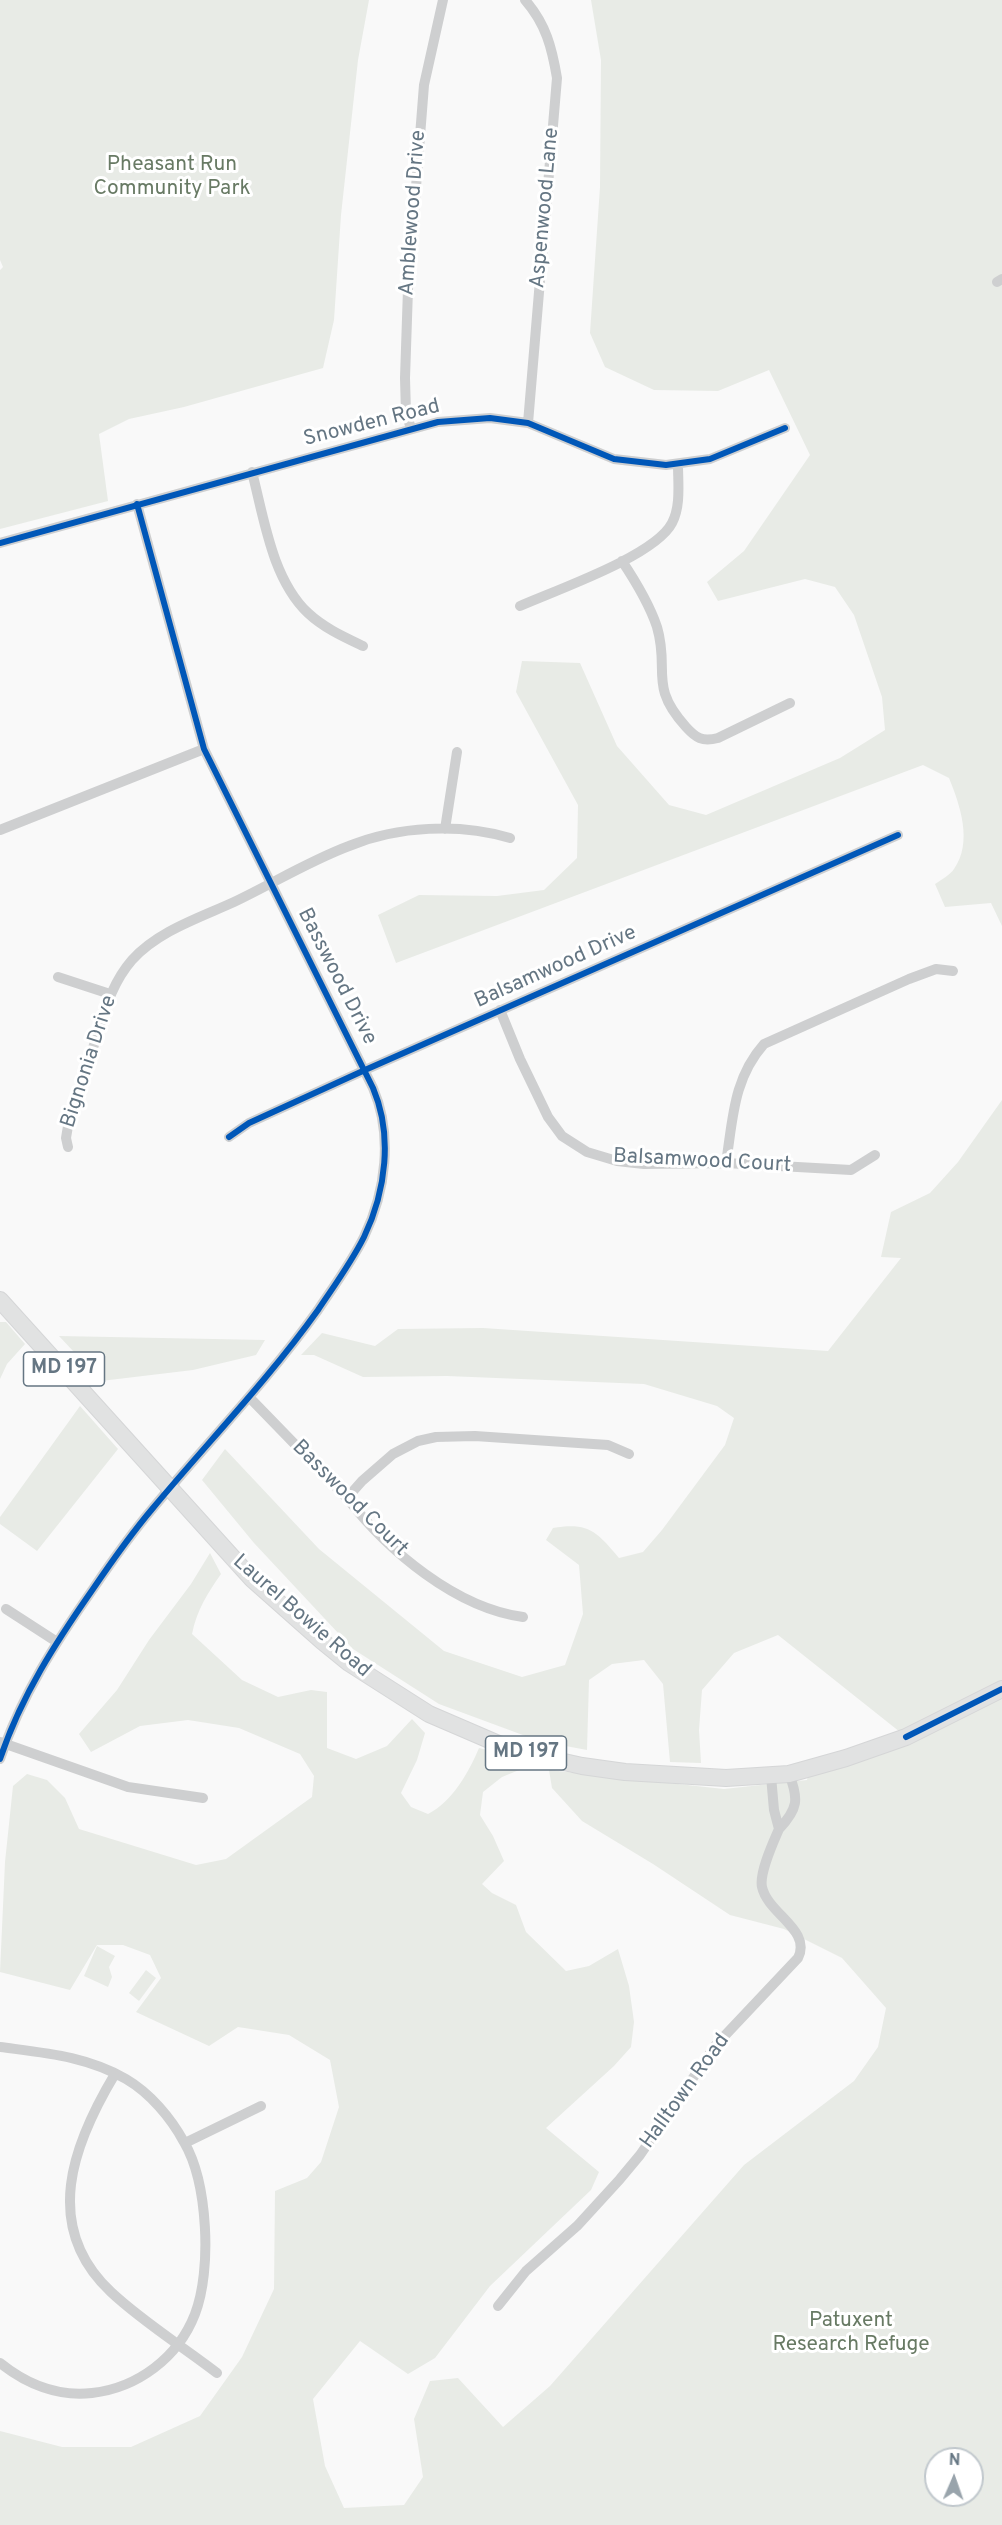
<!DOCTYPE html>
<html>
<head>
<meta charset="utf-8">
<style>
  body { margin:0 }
  #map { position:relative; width:1002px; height:2525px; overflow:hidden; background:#f9f9f9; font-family:Overpass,sans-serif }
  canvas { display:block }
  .north { position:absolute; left:924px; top:2447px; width:60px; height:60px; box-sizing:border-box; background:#fff; border:2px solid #c1c8cd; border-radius:50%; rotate:2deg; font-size:16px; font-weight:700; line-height:24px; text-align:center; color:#657683 }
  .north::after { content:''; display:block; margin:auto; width:21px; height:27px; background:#99a4ac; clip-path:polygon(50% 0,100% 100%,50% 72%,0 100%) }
</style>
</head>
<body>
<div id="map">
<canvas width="1002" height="2525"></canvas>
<div class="north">N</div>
</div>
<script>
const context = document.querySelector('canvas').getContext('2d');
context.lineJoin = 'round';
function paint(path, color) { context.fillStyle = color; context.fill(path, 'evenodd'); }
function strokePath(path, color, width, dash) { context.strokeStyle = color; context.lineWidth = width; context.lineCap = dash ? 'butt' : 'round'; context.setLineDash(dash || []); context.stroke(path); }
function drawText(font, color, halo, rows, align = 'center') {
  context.font = font + ' Overpass,sans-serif'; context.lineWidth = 6; context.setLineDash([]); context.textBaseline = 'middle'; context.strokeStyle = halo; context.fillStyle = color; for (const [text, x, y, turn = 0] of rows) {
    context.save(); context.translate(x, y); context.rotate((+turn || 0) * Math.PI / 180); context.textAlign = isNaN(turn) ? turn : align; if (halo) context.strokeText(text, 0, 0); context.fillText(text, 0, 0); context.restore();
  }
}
const green = new Path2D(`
  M 0,0 L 369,0 L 358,60 L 341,215 L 334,320 L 323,368 L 184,407 L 129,419 L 99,434 L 108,501 L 0,529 L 0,270 L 3,267 L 0,260 Z
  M 591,0 L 1002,0 L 1002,926 L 991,903 L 945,907 L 935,884 C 941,880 950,875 954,869 C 973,842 960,805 949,778 L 923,765 L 396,963 L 378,915 L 419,895 L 497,896 L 544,890 L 577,858 L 578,805 L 516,692 L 522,661 L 580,663 L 617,746 L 669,805 L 706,815 L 840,758 L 885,730 L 882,697 L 854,615 L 835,587 L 805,579 L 718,601 L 707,582 L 744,551 L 810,455 L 769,370 L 718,391 L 654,390 L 605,367 L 590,333 L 600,187 L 601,60 Z
  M 1002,1100 L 1002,2525 L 0,2525 L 0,2431 L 62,2447 L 131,2447 L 200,2416 L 242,2357 L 274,2289 L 275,2191 L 307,2178 L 321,2162 L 339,2107 L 330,2060 L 289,2035 L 238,2027 L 209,2046 L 136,2012 L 161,1978 L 150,1955 L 123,1945 L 97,1945 L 70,1990 L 0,1972 L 5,1862 L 13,1786 L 27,1774 L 47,1780 L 65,1798 L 79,1829 L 196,1865 L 226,1859 L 312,1797 L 314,1776 L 300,1754 L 239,1728 L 188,1720 L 140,1726 L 91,1752 L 79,1734 L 117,1690 L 149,1640 L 191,1584 L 210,1553 L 221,1574 C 207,1594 197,1610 192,1634 L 242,1680 L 278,1697 L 311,1690 L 327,1692 L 327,1748 L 356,1759 L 387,1746 L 412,1719 L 425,1733 L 417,1760 L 401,1793 L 411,1807 L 428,1814 C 452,1802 469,1772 479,1748 L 503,1754 L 524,1768 L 502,1777 L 483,1792 L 480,1815 L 493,1836 L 504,1861 L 482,1884 L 492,1893 L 516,1905 L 526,1932 L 566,1971 L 589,1966 L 618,1949 L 629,1986 L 634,2022 L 631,2047 L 614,2066 L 546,2128 L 599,2172 L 591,2190 L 490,2286 L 435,2358 L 408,2374 L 360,2341 L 313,2399 L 325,2466 L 344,2508 L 404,2505 L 423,2477 L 414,2419 L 430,2381 L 458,2378 L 503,2427 L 550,2386 L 744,2165 L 854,2081 L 878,2047 L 886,2008 L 842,1958 L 784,1929 L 730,1915 L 653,1864 L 582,1821 L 552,1788 L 549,1770 L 724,1789 L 807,1780 L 808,1775 L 905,1736 L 778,1635 L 734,1653 L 702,1690 L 699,1730 L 701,1763 L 670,1762 L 663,1684 L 644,1660 L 612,1664 L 589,1680 L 587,1750 L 539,1741 L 439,1704 L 353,1649 L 254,1543 L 202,1480 L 225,1449 L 319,1549 L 444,1651 L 522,1677 L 565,1665 L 583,1614 L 579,1565 L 546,1540 L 553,1528 C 589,1522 597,1532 619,1558 L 643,1552 L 662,1530 L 725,1445 L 734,1418 L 717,1406 L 644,1384 L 447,1376 L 363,1377 L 314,1355 L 301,1355 L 322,1333 L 375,1346 L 398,1329 L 483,1328 L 828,1351 L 901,1258 L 881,1257 L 891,1212 L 930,1193 L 958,1162 ZM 936,2459 L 972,2459 L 972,2495 L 936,2495 Z
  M 0,1322 L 6,1322 L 25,1344 L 7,1364 L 0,1379 Z
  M 59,1336 L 265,1340 L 256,1355 L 193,1370 L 101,1381 Z
  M 80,1406 L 118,1449 L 37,1551 L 0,1524 L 0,1517 Z
  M 97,1946 L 115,1956 L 109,1967 L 112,1977 L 108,1987 L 84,1976 Z
  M 146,1970 L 156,1978 L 139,2001 L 129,1993 Z`);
const minor = new Path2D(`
  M 525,0 C 546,24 552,48 557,78 L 528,423
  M 997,282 L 1002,279
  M 411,428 L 406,414 L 405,378 L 408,289 L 424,85 L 443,0
  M 252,472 C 264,518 272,579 308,613 C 324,628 344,637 363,646
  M 0,543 L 438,422 L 490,418 L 528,423 L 614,459 L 666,465 L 710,459 L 785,428
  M 622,561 C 636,582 649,603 657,627 C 670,671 648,685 686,727 C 696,738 702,742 718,738 L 790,703
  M 520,606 C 556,590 655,556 672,523 C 681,506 678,484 678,464
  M 445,829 L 457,752
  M 0,830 L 204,749
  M 58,977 L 110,994
  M 500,1010 L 520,1059 L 548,1117 L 562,1136 L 587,1152 L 617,1161 L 644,1164 L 726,1163 L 851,1170 L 875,1155
  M 229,1137 L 249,1123 L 365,1070 L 898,835
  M 68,1147 L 66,1138 L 69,1120 C 78,1093 88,1066 96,1038 C 105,1010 112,983 132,960 C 158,931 199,918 234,902 C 272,884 309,861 349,846 C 398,826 459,823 510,838
  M 726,1163 C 733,1119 733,1079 764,1044 L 909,979 L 936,969 L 953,971
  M 249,1397 L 347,1498 C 388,1551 456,1608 523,1617
  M 347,1498 L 362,1481 L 393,1454 L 418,1441 L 436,1437 L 475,1436 L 608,1445 L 629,1454
  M 6,1609 L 57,1642
  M 0,1742 L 128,1787 L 203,1798
  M 0,1759 C 21,1696 56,1642 93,1589 C 112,1561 131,1534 153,1508 C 208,1442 268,1380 318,1310 C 334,1286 351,1263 364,1237 C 386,1191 393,1135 373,1088 L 204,749 L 137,504
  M 771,1776 L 774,1810 L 779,1829 C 798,1809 799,1799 789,1774
  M 0,2047 C 45,2053 86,2056 126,2079 C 150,2093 171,2118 184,2142 C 208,2183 212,2270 195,2314 C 178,2358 137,2388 92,2393 C 58,2397 26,2384 0,2363
  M 115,2074 C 73,2144 41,2226 111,2292 C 143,2322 182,2346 217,2373
  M 185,2143 L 261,2106
  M 498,2306 L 526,2271 L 577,2226 L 620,2179 L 640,2155 L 715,2046 L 798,1958 C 812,1930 768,1914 762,1887 C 759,1873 773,1843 779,1829`);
const primary = new Path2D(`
  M 0,1300 L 252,1579 L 322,1641 L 349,1663 L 429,1714 L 515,1751 L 582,1766 L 625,1772 L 726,1778 L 789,1774 L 846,1758 L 906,1737 L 1002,1689`);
const cycleway = new Path2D(`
  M 0,543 L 438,422 L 490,418 L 528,423 L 614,459 L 666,465 L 710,459 L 785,428
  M 229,1137 L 249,1123 L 365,1070 L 898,835
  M 906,1737 L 1002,1689
  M 0,1759 C 21,1696 56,1642 93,1589 C 112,1561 131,1534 153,1508 C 208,1442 268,1380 318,1310 C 334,1286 351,1263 364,1237 C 386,1191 393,1135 373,1088 L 204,749 L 137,504`);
const shields = [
  [64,1369,81],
  [526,1753,81]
];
const shieldNames = [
  ["MD 197",64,1369],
  ["MD 197",526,1753]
];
const parkNames = [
  ["Pheasant Run",172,166],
  ["Community Park",172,190],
  ["Patuxent",851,2322],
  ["Research Refuge",851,2346]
];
const streetNames = [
  ["Aspenwood Lane",546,208,-85],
  ["Amblewood Drive",414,213,-86],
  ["Snowden Road",372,424,-14],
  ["Balsamwood Drive",556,968,-24],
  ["Basswood Drive",336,977,63],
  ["Bignonia Drive",90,1062,-72],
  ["Balsamwood Court",702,1162,3],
  ["Basswood Court",349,1499,45],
  ["Laurel Bowie Road",301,1617,41],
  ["Halltown Road",686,2092,-54]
];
paint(green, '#e8ebe6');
strokePath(primary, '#d5d6d7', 18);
strokePath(minor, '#cecfd0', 10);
strokePath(primary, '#e1e2e2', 16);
strokePath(cycleway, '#0057b8', 6);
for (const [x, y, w] of shields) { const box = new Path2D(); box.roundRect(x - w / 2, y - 17, w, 34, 4.5); context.fillStyle = '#fff'; context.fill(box); strokePath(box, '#657683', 1.5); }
drawText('bold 20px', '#657683', null, shieldNames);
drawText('21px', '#687a64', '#fff', parkNames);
drawText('21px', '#657683', '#fff', streetNames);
</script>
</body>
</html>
